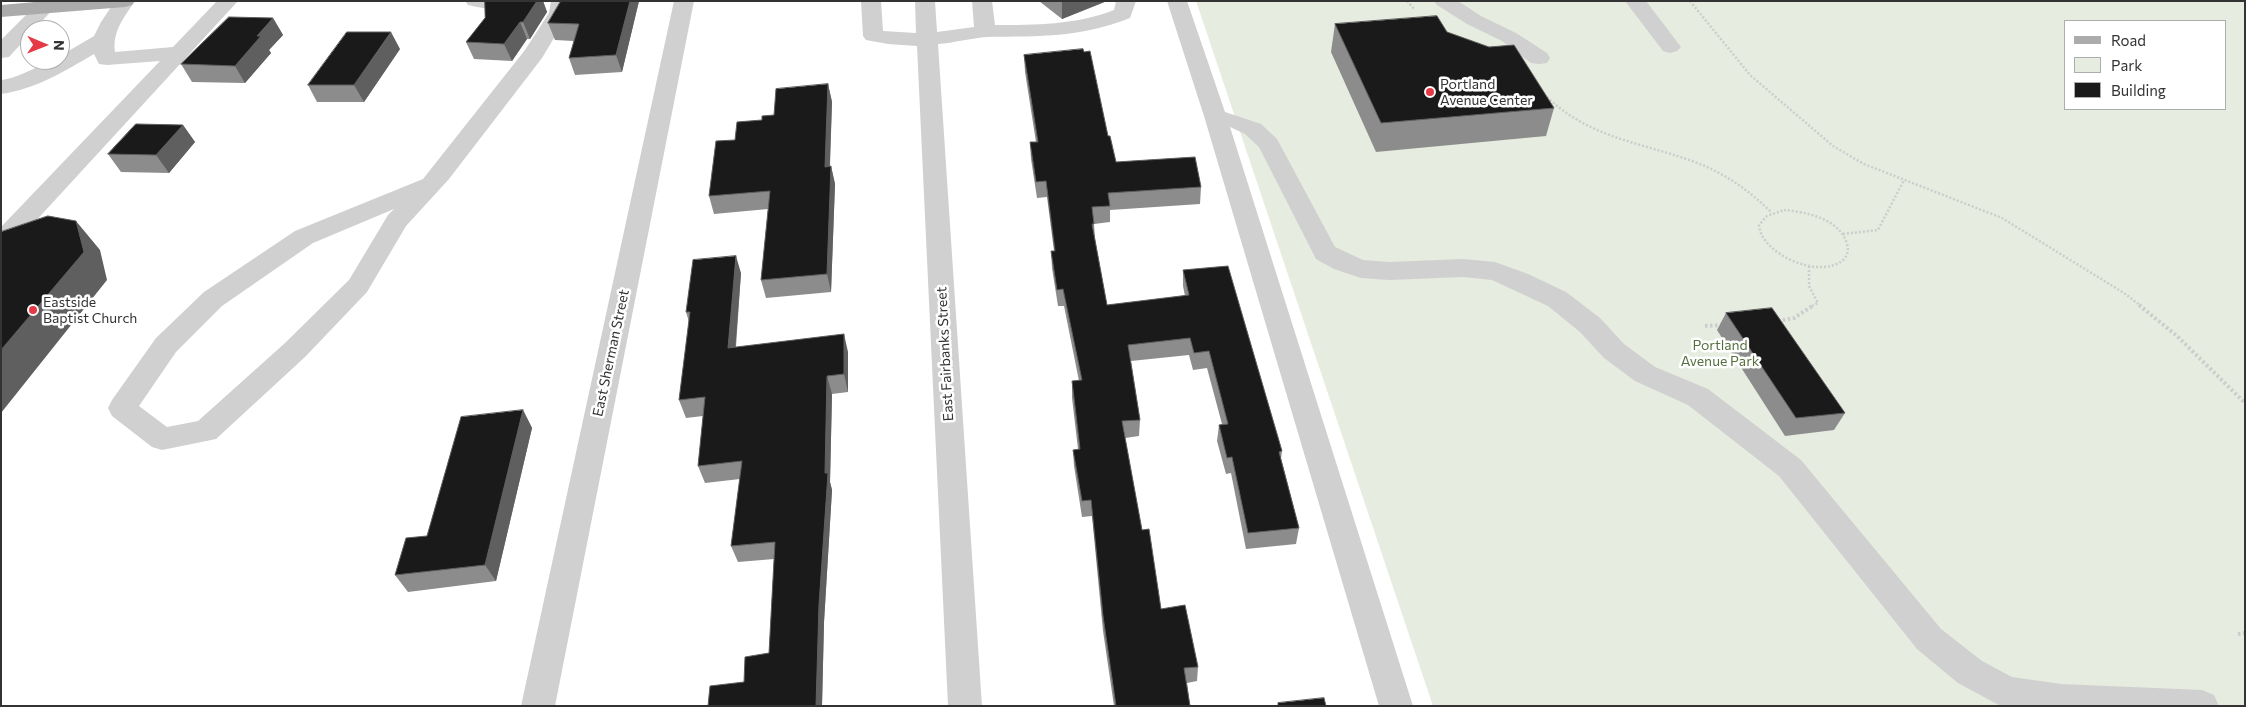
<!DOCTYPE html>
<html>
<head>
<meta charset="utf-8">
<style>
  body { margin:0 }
  #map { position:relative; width:2246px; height:707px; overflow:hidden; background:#fff; font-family:Commissioner,sans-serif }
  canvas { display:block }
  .frame { position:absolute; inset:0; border:2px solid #333; pointer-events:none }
  .legend { position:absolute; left:2064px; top:20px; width:162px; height:90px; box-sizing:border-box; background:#fff; border:1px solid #adadad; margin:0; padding:6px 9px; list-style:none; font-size:15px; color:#333 }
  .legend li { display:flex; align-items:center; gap:10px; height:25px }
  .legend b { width:25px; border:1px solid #adadad }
  .north { position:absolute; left:20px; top:20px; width:50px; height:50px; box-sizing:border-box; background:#fff; border:1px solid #adadad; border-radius:50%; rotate:91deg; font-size:14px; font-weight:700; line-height:20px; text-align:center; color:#333 }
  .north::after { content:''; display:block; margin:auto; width:18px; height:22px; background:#e63946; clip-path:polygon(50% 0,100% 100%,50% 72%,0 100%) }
</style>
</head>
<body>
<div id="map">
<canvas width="2246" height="707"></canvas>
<div class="frame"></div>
<ul class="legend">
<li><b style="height:6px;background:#ababab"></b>Road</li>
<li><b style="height:14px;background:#e6ecdf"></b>Park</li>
<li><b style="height:14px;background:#1a1a1a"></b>Building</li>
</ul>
<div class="north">N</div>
</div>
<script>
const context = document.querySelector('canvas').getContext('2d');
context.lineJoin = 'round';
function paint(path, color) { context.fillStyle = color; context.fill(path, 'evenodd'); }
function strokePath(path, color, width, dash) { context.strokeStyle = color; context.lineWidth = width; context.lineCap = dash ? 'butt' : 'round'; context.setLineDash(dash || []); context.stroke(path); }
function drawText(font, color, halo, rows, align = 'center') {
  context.font = font + ' Commissioner,sans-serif'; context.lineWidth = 5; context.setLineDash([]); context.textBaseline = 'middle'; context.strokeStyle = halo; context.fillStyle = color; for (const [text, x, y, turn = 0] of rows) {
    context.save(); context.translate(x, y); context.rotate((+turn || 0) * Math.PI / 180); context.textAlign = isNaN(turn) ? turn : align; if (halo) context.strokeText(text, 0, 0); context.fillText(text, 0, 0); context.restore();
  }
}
const green = new Path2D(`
  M 1196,1 L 2245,1 L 2245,706 L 1433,706 ZM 2065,21 L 2225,21 L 2225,109 L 2065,109 Z`);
const pathFar1 = new Path2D(`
  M 1407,1 L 1415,10
  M 1690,1 L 1750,75 L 1833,146 L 1864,164 L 2002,218 L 2124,293 L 2141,306
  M 1547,97 C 1590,138 1639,142 1692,161 C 1723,172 1749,190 1772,213
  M 1784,210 C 1807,212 1840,219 1847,244 C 1849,251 1847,257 1842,261 C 1818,279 1761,254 1759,225 L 1767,216 Z
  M 1843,234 L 1878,230 L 1904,180
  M 1809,266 L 1809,286 L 1818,303 L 1812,306`);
const path = new Path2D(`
  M 2139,305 L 2177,336 L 2245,403
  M 1778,321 L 1794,318 L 1814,305
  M 1705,326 L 1724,325
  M 2238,634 L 2245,633`);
const minor = new Path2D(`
  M 115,1 L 135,1 C 124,17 112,32 115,52 L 173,47 L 217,1 L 238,1 L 10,249 L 1,251 L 1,227 L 160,61 L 107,65 L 99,64 L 94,54 C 65,71 36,89 1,94 L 1,80 C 22,78 45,60 60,60 L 60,56 L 94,36 L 101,22 Z
  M 465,1 L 531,1 L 531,2 L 528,6 C 509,11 487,10 468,5 Z
  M 551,1 L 571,1 L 569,13 L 542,58 L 449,179 L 406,226 L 367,292 L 305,357 L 216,439 L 162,450 L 152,447 L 112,416 L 108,408 L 112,400 L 156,338 L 204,292 L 295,231 L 423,179 L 525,50 L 549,13 ZM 394,209 L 388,215 L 349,280 L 285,343 L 198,421 L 167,427 L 139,406 L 176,352 L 222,306 L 313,243 Z
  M 674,1 L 694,1 L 555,706 L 521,706 Z
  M 861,1 L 881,1 L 883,31 L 916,33 L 915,1 L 935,1 L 937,32 L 974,27 L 972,1 L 992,1 L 995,25 C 1036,25 1075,25 1114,10 L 1116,1 L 1136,1 L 1130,18 C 1079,38 1041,36 987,37 C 971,38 954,43 938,44 L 982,706 L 948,706 L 917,46 L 888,44 L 866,40 L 863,36 Z
  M 1167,1 L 1187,1 L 1225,112 L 1261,124 L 1277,139 L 1335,247 L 1363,260 L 1389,262 L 1463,259 L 1495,262 L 1528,274 L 1566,292 L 1600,318 L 1624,344 L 1655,367 L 1708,389 L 1801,460 L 1941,629 L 1982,661 L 2012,677 L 2061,684 L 2202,690 L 2214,695 L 2219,706 L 2002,706 L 1995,703 L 1958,683 L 1917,649 L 1779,476 L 1688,405 L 1635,381 L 1604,358 L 1580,332 L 1548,306 L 1492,280 L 1463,277 L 1389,280 L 1361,278 L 1334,269 L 1316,259 L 1259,147 L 1245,134 L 1230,127 L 1413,706 L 1379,706 L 1204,116 Z
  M 1434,1 L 1458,1 L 1481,16 L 1516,33 L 1547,53 L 1550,58 L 1547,63 L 1539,64 L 1531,63 L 1502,41 L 1467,24 L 1437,5 Z
  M 1625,1 L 1646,1 L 1681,47 L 1677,51 L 1670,53 L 1663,51 Z
  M 44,2 L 51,4 L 54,8 L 34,30 L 30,30 L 30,34 L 9,57 L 1,58 L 1,40 L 37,4 Z`);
const major = new Path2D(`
  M 46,1 L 135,1 L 132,5 L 125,7 L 1,17 L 1,5 Z`);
const wall = new Path2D(`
  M 485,1 L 543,1 L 547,12 L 530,39 L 527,39 L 512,61 L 474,59 L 466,42 L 485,18 Z
  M 561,1 L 639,1 L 622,72 L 575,75 L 569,58 L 574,41 L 555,40 L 548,23 Z
  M 1039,1 L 1107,1 L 1062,19 Z
  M 273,18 L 283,35 L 269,50 L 271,53 L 245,83 L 192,82 L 181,64 Z
  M 1335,24 L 1447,32 L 1554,108 L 1546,136 L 1376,152 L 1331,52 Z
  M 400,49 L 364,102 L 317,102 L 308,85 Z
  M 1024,55 L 1108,136 L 1116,162 L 1201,187 L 1200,204 L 1110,210 L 1110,222 L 1094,224 L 1095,239 L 1107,305 L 1185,296 L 1183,286 L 1183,270 L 1282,451 L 1281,459 L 1299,528 L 1296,544 L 1246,549 L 1231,473 L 1226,474 L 1217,441 L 1219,425 L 1222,424 L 1207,368 L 1193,370 L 1189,355 L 1131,361 L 1140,420 L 1139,436 L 1125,438 L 1142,530 L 1161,609 L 1198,667 L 1197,681 L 1187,683 L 1190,706 L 1114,706 L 1103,631 L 1092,516 L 1082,517 L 1074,466 L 1073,450 L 1078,449 L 1072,398 L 1072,381 L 1079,381 L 1064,306 L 1058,306 L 1052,268 L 1051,251 L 1054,251 L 1047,197 L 1037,198 L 1031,159 L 1030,142 L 1036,142 L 1025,72 Z
  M 828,84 L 832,102 L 830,167 L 831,166 L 835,184 L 831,292 L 766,298 L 761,280 L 768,209 L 714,214 L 709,196 L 735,140 L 774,115 Z
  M 183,125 L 195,142 L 169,173 L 121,172 L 108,154 Z
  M 741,273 L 736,347 L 848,352 L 848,392 L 832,394 L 830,482 L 832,490 L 824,622 L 822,706 L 708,706 L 744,682 L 769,653 L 774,559 L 738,562 L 731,546 L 740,479 L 705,483 L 698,466 L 703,416 L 686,418 L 679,400 L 689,322 L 686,312 Z
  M 1726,313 L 1845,413 L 1834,430 L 1785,436 L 1717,330 Z
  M 523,410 L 532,428 L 496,581 L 408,592 L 395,575 L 427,536 Z`);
const shadedWall = new Path2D(`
  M 537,1 L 543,1 L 547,12 L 530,39 L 523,22 Z
  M 630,1 L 639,1 L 622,72 L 616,55 Z
  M 1064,1 L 1107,1 L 1062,19 L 1062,2 Z
  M 273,18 L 283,35 L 269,50 L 271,53 L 245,83 L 235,66 L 257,36 Z
  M 520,22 L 527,39 L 512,61 L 504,44 Z
  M 391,32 L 400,49 L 364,102 L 354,85 Z
  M 828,84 L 832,102 L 829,185 L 825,167 Z
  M 183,125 L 195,142 L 169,173 L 156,155 Z
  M 831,166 L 835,184 L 831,292 L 827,274 Z
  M 76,221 L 100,250 L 107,280 L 1,413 L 1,350 Z
  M 736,256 L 741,273 L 734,365 L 728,348 Z
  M 844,334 L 848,352 L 848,392 L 844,374 Z
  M 827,376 L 832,394 L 830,482 L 832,490 L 824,622 L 822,706 L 816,706 L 819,605 L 825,473 Z
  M 523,410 L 532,428 L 496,581 L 485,565 Z`);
const building = new Path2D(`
  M 485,1 L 537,1 L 523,22 L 520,22 L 504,44 L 466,42 L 485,18 Z
  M 561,1 L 630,1 L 616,55 L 569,58 L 579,24 L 548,23 Z
  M 1437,16 L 1447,32 L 1489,47 L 1514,45 L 1554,108 L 1381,123 L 1335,24 Z
  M 229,17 L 273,18 L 257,36 L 261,36 L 235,66 L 181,64 Z
  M 347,32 L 391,32 L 354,85 L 308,85 Z
  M 1083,49 L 1084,52 L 1090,51 L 1108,136 L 1110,136 L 1116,162 L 1195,157 L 1201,187 L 1108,193 L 1110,206 L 1092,207 L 1094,224 L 1092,224 L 1107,305 L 1189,295 L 1183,270 L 1228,266 L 1282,451 L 1279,452 L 1299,528 L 1248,533 L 1232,457 L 1227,458 L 1219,425 L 1228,424 L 1209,351 L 1194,353 L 1190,338 L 1128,345 L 1140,420 L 1122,421 L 1142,530 L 1149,529 L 1161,609 L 1185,605 L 1198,667 L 1184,668 L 1190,706 L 1116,706 L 1103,616 L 1091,500 L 1082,501 L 1073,450 L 1080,449 L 1072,381 L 1082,380 L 1063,289 L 1057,290 L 1051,251 L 1055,251 L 1046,181 L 1036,182 L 1030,142 L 1038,142 L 1024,55 Z
  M 828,84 L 825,167 L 831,166 L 827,274 L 761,280 L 770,191 L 709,196 L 716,141 L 735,140 L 737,122 L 762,120 L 762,116 L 774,115 L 776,89 Z
  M 136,124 L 183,125 L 156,155 L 108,154 Z
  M 48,216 L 76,221 L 84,252 L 1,350 L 1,232 Z
  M 736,256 L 728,348 L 844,334 L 844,374 L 827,376 L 825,473 L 828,473 L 819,605 L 816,706 L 708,706 L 710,686 L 744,682 L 745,657 L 769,653 L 775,542 L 731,546 L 742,461 L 698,466 L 705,397 L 679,400 L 690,312 L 686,312 L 693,260 Z
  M 1772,308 L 1845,413 L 1796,418 L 1726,313 Z
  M 523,410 L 485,565 L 395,575 L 406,538 L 427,536 L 461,417 Z
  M 1324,698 L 1326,706 L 1278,706 L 1278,703 Z`);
const markers = [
  [1430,92,5,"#e63946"],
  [33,310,5,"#e63946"]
];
const poiNames = [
  ["Portland",1440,84],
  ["Avenue Center",1440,100],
  ["Eastside",43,302],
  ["Baptist Church",43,318]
];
const parkNames = [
  ["Portland",1720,345],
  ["Avenue Park",1720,361]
];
const streetNames = [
  ["East Sherman Street",611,353,-78],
  ["East Fairbanks Street",945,354,-93]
];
paint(green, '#e6ecdf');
strokePath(pathFar1, '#cdcdcd', 2.5, [2, 2]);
strokePath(path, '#cdcdcd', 4, [2.5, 2.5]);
paint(minor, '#d0d0d0');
paint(major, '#ababab');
paint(wall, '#8c8c8c');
paint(shadedWall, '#5f5f5f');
paint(building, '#1a1a1a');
strokePath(building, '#5f5f5f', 1);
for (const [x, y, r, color] of markers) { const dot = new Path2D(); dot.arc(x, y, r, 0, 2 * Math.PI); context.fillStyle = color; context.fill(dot); strokePath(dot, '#fff', 2); }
drawText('14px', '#333', '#fff', poiNames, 'left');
drawText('14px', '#56703f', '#fff', parkNames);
drawText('14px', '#333', '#fff', streetNames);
</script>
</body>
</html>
